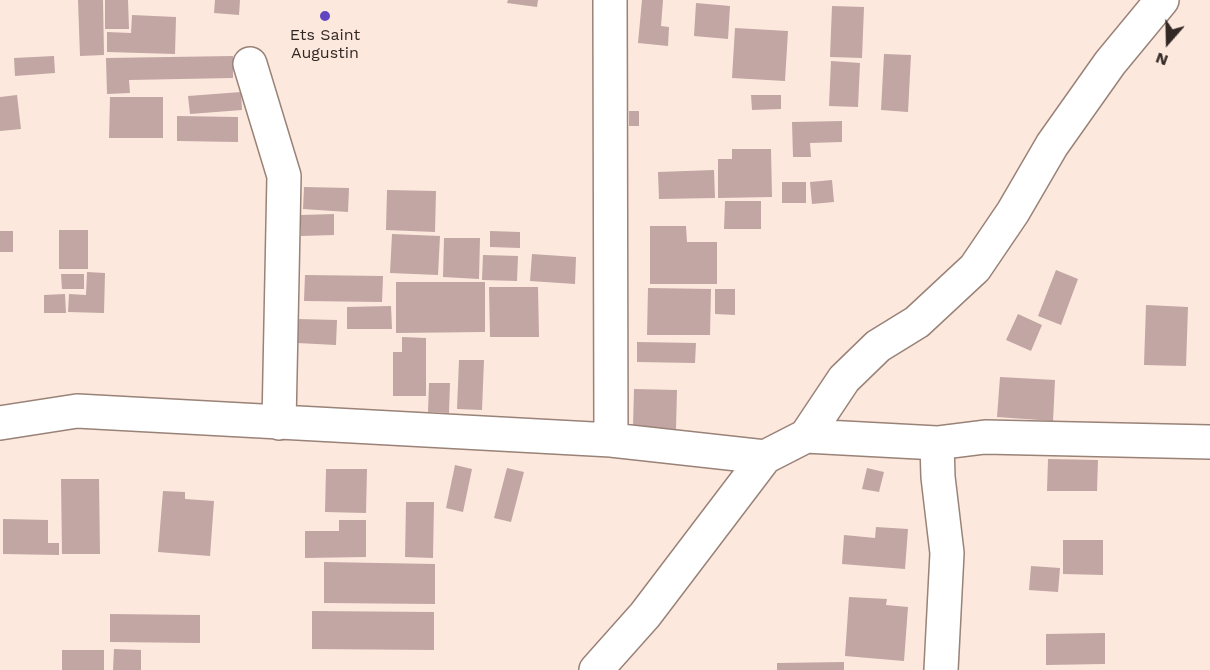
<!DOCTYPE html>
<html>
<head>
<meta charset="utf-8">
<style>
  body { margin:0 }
  #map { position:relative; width:1210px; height:670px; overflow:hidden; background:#fde8de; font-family:"Work Sans",sans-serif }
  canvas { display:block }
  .north { position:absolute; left:1138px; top:12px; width:60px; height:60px; -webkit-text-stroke:4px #fde8de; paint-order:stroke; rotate:200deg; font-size:16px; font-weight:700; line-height:24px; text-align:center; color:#322924 }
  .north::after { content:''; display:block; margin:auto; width:21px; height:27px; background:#322924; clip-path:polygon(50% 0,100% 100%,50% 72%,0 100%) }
</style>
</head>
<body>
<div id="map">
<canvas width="1210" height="670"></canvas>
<div class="north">N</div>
</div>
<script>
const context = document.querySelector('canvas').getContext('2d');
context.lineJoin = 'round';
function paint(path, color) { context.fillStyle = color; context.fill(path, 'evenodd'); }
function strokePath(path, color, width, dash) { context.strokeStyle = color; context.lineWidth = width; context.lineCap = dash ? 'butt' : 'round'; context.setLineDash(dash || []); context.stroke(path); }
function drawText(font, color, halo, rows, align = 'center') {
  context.font = font + ' "Work Sans",sans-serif'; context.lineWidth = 4.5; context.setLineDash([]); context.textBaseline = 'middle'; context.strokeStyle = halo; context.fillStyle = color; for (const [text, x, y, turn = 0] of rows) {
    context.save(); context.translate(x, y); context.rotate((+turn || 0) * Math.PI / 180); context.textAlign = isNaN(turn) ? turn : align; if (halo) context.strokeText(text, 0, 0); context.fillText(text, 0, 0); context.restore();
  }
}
const building = new Path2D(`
  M 78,0 L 103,0 L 104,55 L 80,56 Z
  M 105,0 L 128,0 L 129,29 L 105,29 Z
  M 215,0 L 240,0 L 239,15 L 214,13 Z
  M 508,0 L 538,0 L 537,7 L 507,3 Z
  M 642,0 L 663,0 L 661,26 L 669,27 L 668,46 L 638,43 Z
  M 696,3 L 730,6 L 728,39 L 694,36 Z
  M 832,6 L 864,7 L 862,58 L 830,57 Z
  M 132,15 L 176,17 L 175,54 L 107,52 L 107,32 L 131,33 Z
  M 735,28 L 788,31 L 785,81 L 732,78 Z
  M 884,54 L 911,55 L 908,112 L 881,110 Z
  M 54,56 L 55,73 L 15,76 L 14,58 Z
  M 233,56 L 233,78 L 129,80 L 130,93 L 107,94 L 106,58 Z
  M 831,61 L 860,63 L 858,107 L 829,106 Z
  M 241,92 L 242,110 L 190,114 L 188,96 Z
  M 17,95 L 21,129 L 0,131 L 0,97 Z
  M 751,95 L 781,95 L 781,109 L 752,110 Z
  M 110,97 L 163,97 L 163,138 L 109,138 Z
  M 629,111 L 639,111 L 639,126 L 629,126 Z
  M 177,116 L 238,117 L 238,142 L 177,141 Z
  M 842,121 L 842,142 L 810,143 L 811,157 L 793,157 L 792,122 Z
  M 732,149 L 771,149 L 772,197 L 718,198 L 718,159 L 732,159 Z
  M 714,170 L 715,198 L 659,199 L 658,172 Z
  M 832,180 L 834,202 L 812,204 L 810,182 Z
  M 782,182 L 806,182 L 806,203 L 782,203 Z
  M 304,187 L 349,188 L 348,212 L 303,209 Z
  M 387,190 L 436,191 L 435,232 L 386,230 Z
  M 725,201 L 761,201 L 761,229 L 724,229 Z
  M 334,214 L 334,235 L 301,236 L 301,215 Z
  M 650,226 L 686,226 L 687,242 L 717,242 L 717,284 L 650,284 Z
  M 59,230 L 88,230 L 88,269 L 59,269 Z
  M 0,231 L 13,231 L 13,252 L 0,252 Z
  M 490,231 L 520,232 L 520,248 L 490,247 Z
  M 392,234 L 440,236 L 438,275 L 390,273 Z
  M 444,238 L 480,238 L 479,279 L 443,277 Z
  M 532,254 L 576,257 L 575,284 L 530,281 Z
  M 483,255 L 518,256 L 517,281 L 482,280 Z
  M 1056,270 L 1078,279 L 1061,325 L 1038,316 Z
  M 87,272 L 105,273 L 104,313 L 68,312 L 69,294 L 86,295 Z
  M 61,274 L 84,274 L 84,289 L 62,289 Z
  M 305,275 L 383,276 L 382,302 L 304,301 Z
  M 396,282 L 485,282 L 485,332 L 396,333 Z
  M 489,287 L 538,287 L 539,337 L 490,337 Z
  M 648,288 L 711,289 L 710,335 L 647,335 Z
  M 715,289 L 735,289 L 735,315 L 715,314 Z
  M 65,294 L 66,313 L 44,313 L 44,295 Z
  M 1146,305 L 1188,307 L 1186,366 L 1144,365 Z
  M 391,306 L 392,329 L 347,329 L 347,307 Z
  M 1018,314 L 1042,325 L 1031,351 L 1006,340 Z
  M 297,319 L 337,320 L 336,345 L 297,343 Z
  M 402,337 L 426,338 L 426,396 L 393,396 L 393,352 L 402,352 Z
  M 637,342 L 696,343 L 695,363 L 637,362 Z
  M 459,360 L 484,360 L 482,410 L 457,409 Z
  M 1000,377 L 1055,380 L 1053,421 L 997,417 Z
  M 429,383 L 450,383 L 449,413 L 428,412 Z
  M 634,389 L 677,390 L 676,429 L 633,427 Z
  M 1048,459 L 1098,460 L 1097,491 L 1047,491 Z
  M 455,465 L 472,469 L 463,512 L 446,508 Z
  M 507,468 L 524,472 L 511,522 L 494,518 Z
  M 867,468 L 884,472 L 879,492 L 862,489 Z
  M 326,469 L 367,469 L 366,513 L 325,512 Z
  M 61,479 L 99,479 L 100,554 L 62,554 Z
  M 163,491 L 185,492 L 185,499 L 214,501 L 210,556 L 158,552 Z
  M 406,502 L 434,502 L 433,558 L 405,557 Z
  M 3,519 L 48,520 L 48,543 L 59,543 L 59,555 L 3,554 Z
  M 339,520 L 366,520 L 366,557 L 305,558 L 305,531 L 339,531 Z
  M 876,527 L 908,529 L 905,569 L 842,564 L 844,535 L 875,538 Z
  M 1063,540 L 1103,540 L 1103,575 L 1063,574 Z
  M 324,562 L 435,564 L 435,604 L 324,603 Z
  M 1031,566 L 1060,568 L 1058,592 L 1029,590 Z
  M 849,597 L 887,599 L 886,605 L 908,607 L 904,661 L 845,656 Z
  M 312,611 L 434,612 L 434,650 L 312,649 Z
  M 110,614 L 200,615 L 200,643 L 110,642 Z
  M 1105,633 L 1105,664 L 1046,665 L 1046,634 Z
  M 114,649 L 141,650 L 141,670 L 113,670 Z
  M 62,650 L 104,650 L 104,670 L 62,670 Z
  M 844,662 L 844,670 L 777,670 L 777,663 Z`);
const minor = new Path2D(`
  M 610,0 L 611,440
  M 250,64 L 284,176 L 279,423
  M 0,423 L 77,411 L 611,440 L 765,457
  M 806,436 L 937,443 L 938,477 L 947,553 L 941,670
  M 937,443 L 985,437 L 1210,442
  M 596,670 L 645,615 L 765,457 L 806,436 L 844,379 L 878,346 L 917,322 L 975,268 L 1013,212 L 1052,145 L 1110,63 L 1162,0`);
const markers = [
  [325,16,6,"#6146bf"]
];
const poiNames = [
  ["Ets Saint",325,35],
  ["Augustin",325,53]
];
paint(building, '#c1a6a3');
strokePath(minor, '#998277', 36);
strokePath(minor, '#fff', 33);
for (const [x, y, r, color] of markers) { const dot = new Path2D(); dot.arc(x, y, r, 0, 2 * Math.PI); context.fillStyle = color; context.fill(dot); strokePath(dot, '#fde8de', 2); }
drawText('16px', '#322924', '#fde8de', poiNames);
</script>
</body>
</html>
